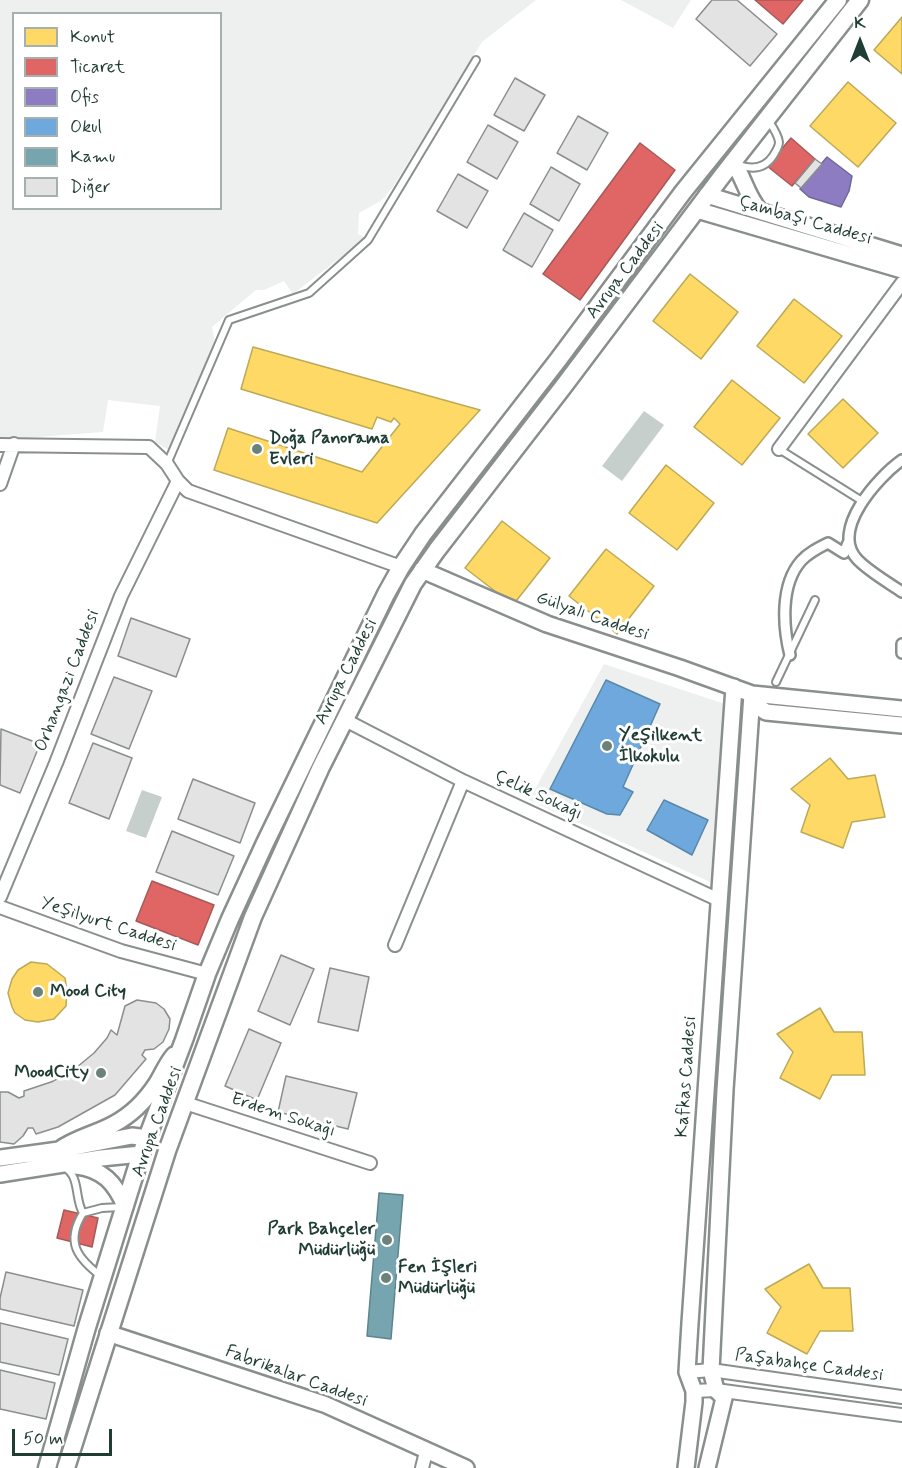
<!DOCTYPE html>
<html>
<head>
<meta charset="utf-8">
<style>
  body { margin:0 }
  #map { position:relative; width:902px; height:1468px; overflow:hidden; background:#fff; font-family:Mynerve,sans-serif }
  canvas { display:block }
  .legend { position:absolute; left:12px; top:12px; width:210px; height:198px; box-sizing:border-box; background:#fff; border:2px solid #a5b1ae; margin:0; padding:8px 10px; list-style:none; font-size:18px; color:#1f3d34 }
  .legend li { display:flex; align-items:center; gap:12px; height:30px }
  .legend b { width:30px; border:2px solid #a5b1ae }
  .north { position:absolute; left:830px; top:12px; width:60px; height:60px; -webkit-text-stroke:4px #fff; paint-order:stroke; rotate:0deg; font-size:16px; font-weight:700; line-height:24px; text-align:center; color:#1f3d34 }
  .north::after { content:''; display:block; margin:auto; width:21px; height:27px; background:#1f3d34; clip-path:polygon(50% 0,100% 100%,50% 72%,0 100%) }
  .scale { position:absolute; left:12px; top:1429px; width:100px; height:27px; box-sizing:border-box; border:3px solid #1f3d34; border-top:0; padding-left:8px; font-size:18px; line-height:21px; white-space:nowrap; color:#1f3d34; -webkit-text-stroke:4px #fff; paint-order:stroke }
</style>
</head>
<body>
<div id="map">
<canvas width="902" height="1468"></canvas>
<ul class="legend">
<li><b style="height:16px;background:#ffd966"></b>Konut</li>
<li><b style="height:16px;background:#e06666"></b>Ticaret</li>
<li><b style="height:16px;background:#8e7cc3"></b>Ofis</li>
<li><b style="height:16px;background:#6fa8dc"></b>Okul</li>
<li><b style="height:16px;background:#76a5af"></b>Kamu</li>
<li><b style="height:16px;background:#e2e3e2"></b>Diğer</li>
</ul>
<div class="north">K</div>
<div class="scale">50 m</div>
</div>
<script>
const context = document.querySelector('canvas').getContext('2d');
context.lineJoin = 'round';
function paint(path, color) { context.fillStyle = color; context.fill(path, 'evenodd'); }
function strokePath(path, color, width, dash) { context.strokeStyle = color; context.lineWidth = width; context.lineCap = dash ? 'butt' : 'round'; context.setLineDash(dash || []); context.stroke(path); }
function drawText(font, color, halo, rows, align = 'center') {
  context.font = font + ' Mynerve,sans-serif'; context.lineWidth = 6; context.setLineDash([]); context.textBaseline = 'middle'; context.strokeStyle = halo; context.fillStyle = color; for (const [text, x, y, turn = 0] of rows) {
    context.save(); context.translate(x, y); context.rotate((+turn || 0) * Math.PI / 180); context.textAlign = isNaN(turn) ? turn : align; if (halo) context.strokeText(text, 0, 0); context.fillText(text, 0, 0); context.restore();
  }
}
const built = new Path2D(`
  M 0,0 L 536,0 L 482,42 L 393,187 L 382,200 L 359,213 L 358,234 L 366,238 L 293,294 L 284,281 L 264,290 L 256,290 L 212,327 L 215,343 L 170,451 L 155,442 L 160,406 L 108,400 L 103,432 L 0,440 ZM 14,14 L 220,14 L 220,208 L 14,208 Z
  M 621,0 L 691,0 L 673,28 Z
  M 604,664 L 725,704 L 710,882 L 529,800 Z`);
const water = new Path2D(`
  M 644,411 L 664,425 L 622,481 L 602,466 Z
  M 142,790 L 162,797 L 146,838 L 126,831 Z`);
const homes = new Path2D(`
  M 902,17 L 902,74 L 874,50 Z
  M 848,82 L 896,123 L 858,167 L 810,126 Z
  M 690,274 L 738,312 L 701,359 L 653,321 Z
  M 794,299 L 842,336 L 804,383 L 757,346 Z
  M 253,347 L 480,410 L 377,523 L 214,470 L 228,428 L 362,472 L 400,424 L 394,418 L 391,422 L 377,417 L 372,429 L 241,389 Z
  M 732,380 L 780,418 L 742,465 L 694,427 Z
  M 843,399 L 878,433 L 843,468 L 808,434 Z
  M 666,465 L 714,503 L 677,550 L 629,513 Z
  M 502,521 L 550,558 L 513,605 L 465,568 Z
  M 606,549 L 654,586 L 617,634 L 569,596 Z
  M 830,758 L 848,779 L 875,775 L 885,817 L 852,822 L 843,848 L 801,832 L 810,805 L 791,789 Z
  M 31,962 L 47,964 L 65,978 L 67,990 L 66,1006 L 54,1019 L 38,1022 L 25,1020 L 15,1013 L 12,1007 L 8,993 L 12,979 L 18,970 Z
  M 820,1008 L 834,1032 L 862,1032 L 865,1075 L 832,1075 L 820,1099 L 780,1078 L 793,1052 L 777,1034 Z
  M 809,1264 L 823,1288 L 850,1288 L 853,1331 L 820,1331 L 807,1354 L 767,1333 L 781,1307 L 765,1289 Z`);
const shops = new Path2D(`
  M 755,0 L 803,0 L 783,24 Z
  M 791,138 L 815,159 L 792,186 L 767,166 Z
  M 640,143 L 675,170 L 580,300 L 543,274 Z
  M 152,881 L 214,905 L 198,945 L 136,921 Z
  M 64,1210 L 98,1218 L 92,1247 L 57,1238 Z`);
const offices = new Path2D(`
  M 827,157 L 852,176 L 849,191 L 841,207 L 809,197 L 800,189 Z`);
const schools = new Path2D(`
  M 606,680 L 660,704 L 623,787 L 633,792 L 620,815 L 607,814 L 550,789 Z
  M 664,800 L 708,820 L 692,855 L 647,830 Z`);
const public = new Path2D(`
  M 379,1193 L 403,1195 L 391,1339 L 367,1336 Z`);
const building = new Path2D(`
  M 712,0 L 737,0 L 777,34 L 750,66 L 696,19 Z
  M 515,78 L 545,95 L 524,131 L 494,115 Z
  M 578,116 L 608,133 L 587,170 L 557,153 Z
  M 488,125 L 518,142 L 497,179 L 467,162 Z
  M 815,159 L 822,164 L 801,188 L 795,183 Z
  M 551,167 L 580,184 L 559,221 L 530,204 Z
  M 458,174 L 488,191 L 467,228 L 437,211 Z
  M 524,213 L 553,230 L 532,267 L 503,250 Z
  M 131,618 L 190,639 L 176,677 L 118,656 Z
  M 114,677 L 152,691 L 129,749 L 91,734 Z
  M 1,729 L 40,744 L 20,793 L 0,785 Z
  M 93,743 L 132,758 L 109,819 L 69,803 Z
  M 193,779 L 255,803 L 240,843 L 178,819 Z
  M 172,831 L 234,856 L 218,895 L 156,872 Z
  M 281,955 L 314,969 L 290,1025 L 258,1011 Z
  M 330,968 L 369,977 L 358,1031 L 318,1022 Z
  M 137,1000 L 156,1003 L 164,1009 L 170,1019 L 169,1029 L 163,1042 L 154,1049 L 145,1050 L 142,1055 L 146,1059 L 115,1095 L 58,1127 L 36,1134 L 33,1128 L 28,1128 L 23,1136 L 14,1144 L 0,1142 L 0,1092 L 8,1092 L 19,1098 L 24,1096 L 24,1091 L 51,1082 L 71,1072 L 94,1053 L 107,1038 L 111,1030 L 117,1035 L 125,1006 Z
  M 249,1029 L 281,1043 L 257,1100 L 225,1086 Z
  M 286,1076 L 357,1093 L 348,1129 L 278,1112 Z
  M 6,1272 L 83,1290 L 74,1326 L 0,1309 L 0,1298 Z
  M 0,1323 L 68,1339 L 59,1375 L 0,1362 Z
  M 0,1370 L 55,1383 L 46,1419 L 0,1409 Z`);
const service = new Path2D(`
  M 739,165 C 753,170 765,168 773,156 C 776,151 779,147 779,142 C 778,134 772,126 768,120
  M 779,449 L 862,501
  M 167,464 L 229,320 L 309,293 L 368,240 L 476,60
  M 776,682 L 815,600
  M 64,1167 C 81,1177 74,1198 83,1213
  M 102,1277 C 77,1258 65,1242 83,1213 L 102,1208 L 121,1207`);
const pedestrian = new Path2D(`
  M 902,460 C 878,477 830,530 857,559 C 868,571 889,583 902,592
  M 902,644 L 902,653
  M 790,655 C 783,627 780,585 801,561 C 808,553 818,548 828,543 L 844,553 L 848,543`);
const minor = new Path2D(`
  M 0,445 L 149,447 L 167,464 L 178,481 L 188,491 L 401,567
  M 779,449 L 902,283
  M 0,484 L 14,444
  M 345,720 L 463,781 L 719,900
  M 0,897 L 56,763 L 121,596 L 178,481
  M 0,907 L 121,951 L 207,974
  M 395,945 L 463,781
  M 185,1103 L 370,1163
  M 687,1372 L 711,1370 L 902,1397
  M 694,1391 L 716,1390 L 902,1415
  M 422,1468 L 426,1452`);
const tertiary = new Path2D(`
  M 733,162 C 744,177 746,195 760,211
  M 707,195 L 902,255
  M 697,210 L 902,270
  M 422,570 L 547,624 L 680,668 L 752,694 L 902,709
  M 752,694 L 757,706 L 766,712 L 902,725
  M 59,1150 C 75,1138 96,1134 114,1124 C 131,1115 146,1100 157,1083 C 163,1073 167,1063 174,1055
  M 0,1158 L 59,1150 L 132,1136 L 147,1138
  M 76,1166 C 103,1169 115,1183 125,1206
  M 0,1174 L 101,1158 L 141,1154
  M 108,1333 L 324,1404 L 466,1468
  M 686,1468 L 694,1402 L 694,1391 L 687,1372 L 690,1323 L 734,687
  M 707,1468 L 724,1398 L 716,1390 L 711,1370 L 725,1090 L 752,694`);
const secondary = new Path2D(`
  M 47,1468 L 87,1327 L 141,1154 L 184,1040 L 207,974 L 230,919 L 265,843 L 386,594 L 401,567 L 423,534 L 558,360 L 683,192 L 838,0
  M 66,1468 L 167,1151 L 253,917 L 321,767 L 413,584 L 437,550 L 563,387 L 722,176 L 860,0`);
const markers = [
  [257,449,6,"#6d817b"],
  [607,746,6,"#6d817b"],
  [38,992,6,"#6d817b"],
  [101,1073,6,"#6d817b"],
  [387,1240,6,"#6d817b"],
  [386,1278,6,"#6d817b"]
];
const streetNames = [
  ["Çambaşı Caddesi",805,221,16],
  ["Avrupa Caddesi",626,271,-53],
  ["Gülyalı Caddesi",592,617,19],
  ["Avrupa Caddesi",347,672,-63],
  ["Orhangazi Caddesi",68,681,-69],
  ["Çelik Sokağı",538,796,25],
  ["Yeşilyurt Caddesi",108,925,18],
  ["Kafkas Caddesi",687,1077,-86],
  ["Erdem Sokağı",283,1116,18],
  ["Avrupa Caddesi",158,1122,-70],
  ["Paşabahçe Caddesi",809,1366,8],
  ["Fabrikalar Caddesi",296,1377,20]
];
const poiNames = [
  ["Doğa Panorama",269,439],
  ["Evleri",269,460],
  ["Yeşilkent",619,736],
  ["İlkokulu",619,757],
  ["Mood City",50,992],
  ["MoodCity",89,1073,"right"],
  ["Park Bahçeler",375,1230,"right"],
  ["Müdürlüğü",375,1251,"right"],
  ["Fen İşleri",398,1268],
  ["Müdürlüğü",398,1289]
];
paint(built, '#edf0ef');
paint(water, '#c7cfcd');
paint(homes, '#ffd966');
strokePath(homes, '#bcaa57', 1.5);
paint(shops, '#e06666');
strokePath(shops, '#a65a57', 1.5);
paint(offices, '#8e7cc3');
strokePath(offices, '#6d6998', 1.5);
paint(schools, '#6fa8dc');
strokePath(schools, '#5788aa', 1.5);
paint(public, '#76a5af');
strokePath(public, '#5c868a', 1.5);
paint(building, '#e2e3e2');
strokePath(building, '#898f8d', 1.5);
strokePath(service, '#898f8d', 10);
strokePath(pedestrian, '#898f8d', 14);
strokePath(minor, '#898f8d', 16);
strokePath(tertiary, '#898f8d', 20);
strokePath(secondary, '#898f8d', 21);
strokePath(service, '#fff', 6);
strokePath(pedestrian, '#fff', 9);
strokePath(minor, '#fff', 12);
strokePath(tertiary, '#fff', 15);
strokePath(secondary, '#fff', 16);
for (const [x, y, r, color] of markers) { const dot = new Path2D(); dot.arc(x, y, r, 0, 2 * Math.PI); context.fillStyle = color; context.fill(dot); strokePath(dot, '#fff', 2); }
drawText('18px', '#1f3d34', '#fff', streetNames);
drawText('bold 18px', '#1f3d34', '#fff', poiNames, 'left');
</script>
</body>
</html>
